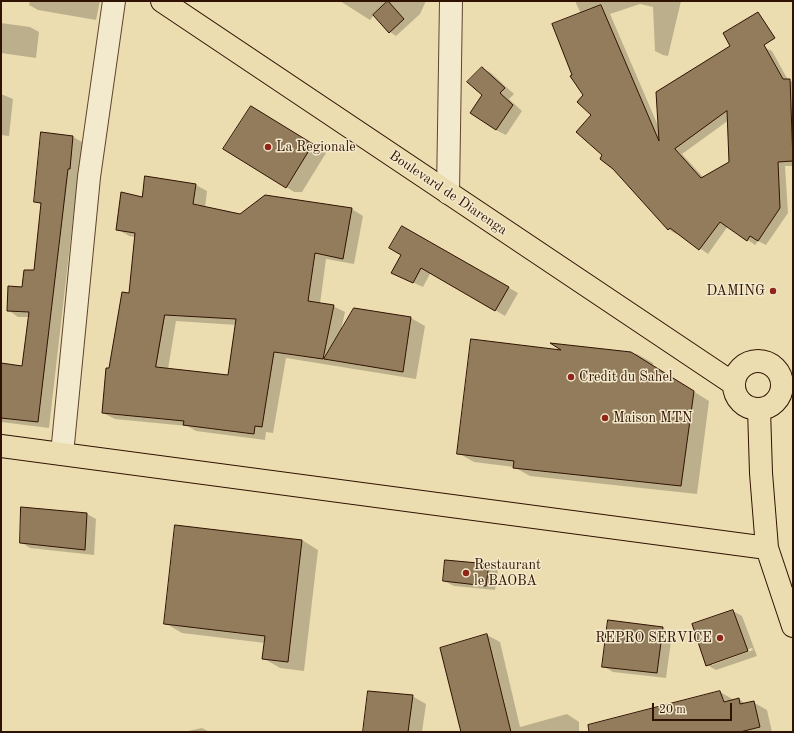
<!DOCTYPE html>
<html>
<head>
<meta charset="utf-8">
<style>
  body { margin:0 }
  #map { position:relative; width:794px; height:733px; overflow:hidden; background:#ecddb0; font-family:"Old Standard TT",serif }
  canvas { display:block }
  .frame { position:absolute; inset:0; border:2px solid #301202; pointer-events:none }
  .scale { position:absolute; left:652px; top:703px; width:80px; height:18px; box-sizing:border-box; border:2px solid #301202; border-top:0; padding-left:5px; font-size:12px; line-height:14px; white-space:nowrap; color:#301202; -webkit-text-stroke:3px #f3e9cc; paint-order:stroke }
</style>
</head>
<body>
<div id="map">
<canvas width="794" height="733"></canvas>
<div class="frame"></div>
<div class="scale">20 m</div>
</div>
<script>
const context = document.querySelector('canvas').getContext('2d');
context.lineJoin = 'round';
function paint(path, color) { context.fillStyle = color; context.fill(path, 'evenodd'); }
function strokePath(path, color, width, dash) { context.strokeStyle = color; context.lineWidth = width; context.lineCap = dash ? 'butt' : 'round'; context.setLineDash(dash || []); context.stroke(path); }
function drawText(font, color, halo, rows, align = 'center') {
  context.font = font + ' "Old Standard TT",serif'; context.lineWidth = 3; context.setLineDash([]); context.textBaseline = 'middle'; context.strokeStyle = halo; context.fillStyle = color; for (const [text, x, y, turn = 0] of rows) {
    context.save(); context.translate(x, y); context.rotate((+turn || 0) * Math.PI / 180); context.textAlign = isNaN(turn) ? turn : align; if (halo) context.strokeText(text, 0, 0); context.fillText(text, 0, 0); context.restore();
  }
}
const shadow = new Path2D(`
  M 30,1 L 100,1 L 96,20 L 38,10 L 29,5 Z
  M 340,1 L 426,1 L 420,14 L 396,36 L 390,32 L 374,15 L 370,20 Z
  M 575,1 L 681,1 L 668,56 L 663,55 L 655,51 L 653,7 L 640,4 L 610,14 L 659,128 L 763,47 L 772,51 L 788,80 L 793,82 L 793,166 L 785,166 L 788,213 L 766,245 L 758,241 L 755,245 L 728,226 L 708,254 L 678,233 L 676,234 L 668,229 L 592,115 L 584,95 L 573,75 L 581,14 ZM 729,120 L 730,163 L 703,177 L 682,154 Z
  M 1,23 L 30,27 L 39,32 L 36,58 L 1,53 Z
  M 482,68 L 491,73 L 514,94 L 509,99 L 522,111 L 506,135 L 496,130 Z
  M 1,94 L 13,99 L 9,136 L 1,135 Z
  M 265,115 L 326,153 L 302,192 L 294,192 L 280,183 Z
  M 73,137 L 84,143 L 78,175 L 49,428 L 1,422 L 1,364 L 23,367 L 29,317 L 18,317 L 8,310 L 34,271 L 42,205 L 35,201 Z
  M 146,177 L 196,185 L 207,191 L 205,208 L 241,216 L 265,196 L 352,209 L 363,216 L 354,264 L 326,259 L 320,304 L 333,306 L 345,312 L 341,330 L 354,309 L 411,318 L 425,326 L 416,379 L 286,358 L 273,433 L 266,432 L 265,440 L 196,431 L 187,426 L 115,419 L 103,413 L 130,294 L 135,237 L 129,236 L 117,229 L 142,198 ZM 176,321 L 237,325 L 229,376 L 168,369 Z
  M 402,227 L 518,293 L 505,316 L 431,272 L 423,287 L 401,277 Z
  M 555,345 L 637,354 L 653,363 L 653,366 L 709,401 L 697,494 L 530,476 L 514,467 L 474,462 L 458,453 L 566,351 Z
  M 22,508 L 87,514 L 96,519 L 94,555 L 30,548 L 21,542 Z
  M 302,540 L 318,550 L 304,671 L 280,668 L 263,658 L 265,643 L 182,633 L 165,623 Z
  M 488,565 L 498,571 L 495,590 L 454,586 L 444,581 Z
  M 733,611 L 742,616 L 757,656 L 716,670 L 707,665 ZM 752,648 L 753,650 L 712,665 L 712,662 Z
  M 663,628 L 672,634 L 666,678 L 613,672 L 603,666 Z
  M 487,635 L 500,642 L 520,727 L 567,714 L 579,722 L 579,732 L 462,732 Z
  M 720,692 L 734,700 L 739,699 L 746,704 L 753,702 L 767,710 L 772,732 L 607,732 Z
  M 412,696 L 426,704 L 422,732 L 364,732 Z
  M 202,728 L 210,732 L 183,732 Z`);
const building = new Path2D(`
  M 388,1 L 404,19 L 389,33 L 373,15 Z
  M 601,5 L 659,141 L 656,92 L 730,46 L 723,33 L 758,12 L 775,38 L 764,45 L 783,79 L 790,79 L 793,161 L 778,162 L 780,208 L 758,241 L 750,236 L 747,241 L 720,222 L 699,250 L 670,228 L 668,230 L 613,169 L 600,159 L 602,155 L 576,132 L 591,115 L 577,102 L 583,95 L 570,76 L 572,75 L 552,24 ZM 727,111 L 729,162 L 701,178 L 675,149 Z
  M 482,67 L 505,88 L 500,93 L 513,105 L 496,130 L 470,113 L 482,95 L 467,82 Z
  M 251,106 L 313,144 L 286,188 L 223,149 Z
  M 41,132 L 73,136 L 70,169 L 68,169 L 38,422 L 1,418 L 1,363 L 22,366 L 29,312 L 7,311 L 8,286 L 22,287 L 24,270 L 34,270 L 41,203 L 34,202 Z
  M 145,176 L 196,184 L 193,204 L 240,214 L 265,195 L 352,208 L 343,259 L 315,253 L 308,301 L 334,305 L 323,359 L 274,352 L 262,427 L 255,426 L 254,434 L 183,425 L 184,421 L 102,413 L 106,368 L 109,368 L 122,292 L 129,293 L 135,233 L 116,230 L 121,192 L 142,197 ZM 165,315 L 236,319 L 228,375 L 156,367 Z
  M 402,226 L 509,287 L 495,311 L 421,268 L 413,283 L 391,273 L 401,255 L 389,248 Z
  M 354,308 L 411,317 L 403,372 L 324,359 Z
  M 471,339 L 561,350 L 550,343 L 631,352 L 694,391 L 681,486 L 513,468 L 514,461 L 457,454 Z
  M 21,507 L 87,513 L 85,550 L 20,543 Z
  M 175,525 L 302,540 L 288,662 L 262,659 L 265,636 L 164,624 Z
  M 445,560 L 489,564 L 486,586 L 443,581 Z
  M 733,610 L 748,651 L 706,666 L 692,624 Z
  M 608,620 L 663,627 L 657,673 L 602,667 Z
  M 487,634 L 511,732 L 461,732 L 440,648 Z
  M 368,691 L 413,695 L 408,732 L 363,732 Z
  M 720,691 L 724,702 L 739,698 L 740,704 L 754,701 L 760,727 L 740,732 L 589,732 L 588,725 Z`);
const street = new Path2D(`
  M 448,193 L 451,1
  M 62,454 L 89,177 L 114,1`);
const primary = new Path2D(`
  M 162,1 L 734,384
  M734 385a24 24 0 1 1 48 0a24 24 0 1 1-48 0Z
  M 759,409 L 761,473 L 767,548 L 793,626
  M 1,446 L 767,548`);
const markers = [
  [268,147,4,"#8f2418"],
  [773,291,4,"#8f2418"],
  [571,377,4,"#8f2418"],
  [605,418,4,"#8f2418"],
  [466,573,4,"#8f2418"],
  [720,638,4,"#8f2418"]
];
const poiNames = [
  ["La Regionale",276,147],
  ["DAMING",765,291,"right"],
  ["Credit du Sahel",579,377],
  ["Maison MTN",613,418],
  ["Restaurant",474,565],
  ["le BAOBA",474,581],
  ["REPRO SERVICE",712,638,"right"]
];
const streetNames = [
  ["Boulevard de Diarenga",448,193,34]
];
paint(shadow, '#0003');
paint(building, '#927c5c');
strokePath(building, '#301202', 1);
strokePath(street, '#5f452e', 24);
strokePath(primary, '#301202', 24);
strokePath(street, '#f3e9cc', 22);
strokePath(primary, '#ecddb0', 22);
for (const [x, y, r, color] of markers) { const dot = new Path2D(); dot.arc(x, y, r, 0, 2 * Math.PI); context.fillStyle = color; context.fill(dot); strokePath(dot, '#f3e9cc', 1.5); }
drawText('14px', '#301202', '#f3e9cc', poiNames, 'left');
drawText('14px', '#301202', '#f3e9cc', streetNames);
</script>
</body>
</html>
